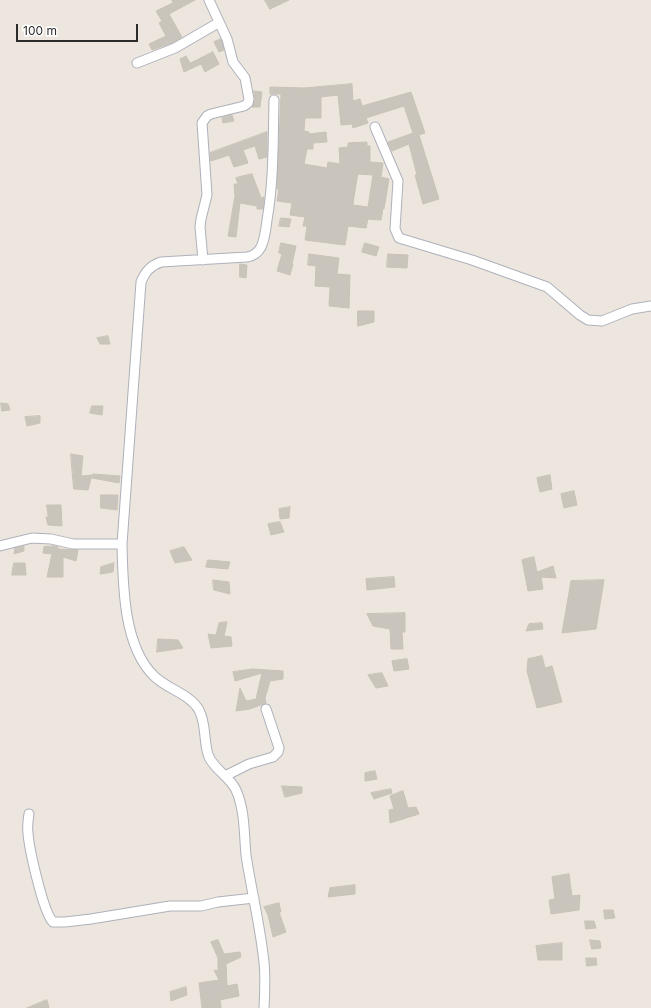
<!DOCTYPE html>
<html>
<head>
<meta charset="utf-8">
<style>
  body { margin:0 }
  #map { position:relative; width:651px; height:1008px; overflow:hidden; background:#ede6de; font-family:Inter,sans-serif }
  canvas { display:block }
  .scale { position:absolute; left:16px; top:24px; width:122px; height:18px; box-sizing:border-box; border:2px solid #2b2b2b; border-top:0; padding-left:5px; font-size:12px; line-height:14px; white-space:nowrap; color:#2b2b2b; -webkit-text-stroke:3px #fff; paint-order:stroke }
</style>
</head>
<body>
<div id="map">
<canvas width="651" height="1008"></canvas>
<div class="scale">100 m</div>
</div>
<script>
const context = document.querySelector('canvas').getContext('2d');
context.lineJoin = 'round';
function paint(path, color) { context.fillStyle = color; context.fill(path, 'evenodd'); }
function strokePath(path, color, width, dash) { context.strokeStyle = color; context.lineWidth = width; context.lineCap = dash ? 'butt' : 'round'; context.setLineDash(dash || []); context.stroke(path); }
const building = new Path2D(`
  M 172,0 L 195,0 L 169,14 L 182,37 L 172,43 L 152,50 L 149,44 L 166,36 L 159,23 L 162,21 L 156,11 L 173,3 Z
  M 265,0 L 289,0 L 270,9 Z
  M 221,39 L 224,50 L 219,52 L 214,42 Z
  M 213,52 L 219,64 L 205,72 L 201,64 L 184,72 L 180,59 L 186,56 L 190,63 Z
  M 352,84 L 353,101 L 360,99 L 362,106 L 411,92 L 425,133 L 419,135 L 439,199 L 423,204 L 415,175 L 417,175 L 409,144 L 392,151 L 388,142 L 413,133 L 404,106 L 366,118 L 368,123 L 353,128 L 352,124 L 341,125 L 338,95 L 321,97 L 321,118 L 305,118 L 304,131 L 309,132 L 309,134 L 326,132 L 327,142 L 313,143 L 313,149 L 307,149 L 304,164 L 327,168 L 328,162 L 340,164 L 339,148 L 348,147 L 348,143 L 367,142 L 367,146 L 370,146 L 370,162 L 383,163 L 381,177 L 389,179 L 384,209 L 383,208 L 381,220 L 368,219 L 366,228 L 348,226 L 345,245 L 305,240 L 307,226 L 303,226 L 305,217 L 290,215 L 292,203 L 277,201 L 279,189 L 277,189 L 281,94 L 270,94 L 270,87 L 304,88 ZM 358,174 L 373,175 L 368,207 L 353,205 Z
  M 254,91 L 262,92 L 260,107 L 252,107 L 255,100 Z
  M 232,115 L 234,121 L 223,123 L 222,118 Z
  M 267,132 L 267,157 L 259,159 L 255,146 L 243,150 L 248,163 L 234,167 L 229,155 L 211,161 L 210,153 Z
  M 252,174 L 261,198 L 264,197 L 263,209 L 257,209 L 257,206 L 240,203 L 236,237 L 228,236 L 235,196 L 234,184 L 238,184 L 236,178 Z
  M 281,218 L 291,219 L 289,227 L 279,226 Z
  M 281,243 L 296,246 L 292,264 L 293,264 L 290,275 L 277,271 L 282,254 L 279,253 Z
  M 365,243 L 379,247 L 376,256 L 362,252 Z
  M 309,254 L 339,258 L 337,274 L 350,275 L 349,308 L 329,306 L 330,287 L 315,286 L 316,266 L 308,265 Z
  M 388,254 L 408,255 L 407,268 L 387,267 Z
  M 240,264 L 247,265 L 246,278 L 240,277 Z
  M 358,311 L 374,311 L 374,322 L 358,326 Z
  M 108,336 L 110,344 L 100,344 L 97,338 Z
  M 1,403 L 8,404 L 10,410 L 2,411 Z
  M 92,406 L 103,406 L 102,415 L 90,413 Z
  M 40,416 L 40,423 L 27,426 L 25,417 Z
  M 71,454 L 83,456 L 81,476 L 92,475 L 88,490 L 74,489 Z
  M 93,474 L 120,476 L 119,483 L 92,478 Z
  M 550,475 L 552,489 L 540,492 L 537,478 Z
  M 574,491 L 577,505 L 564,508 L 561,494 Z
  M 101,495 L 118,495 L 117,510 L 101,508 Z
  M 47,505 L 61,505 L 62,526 L 48,525 L 46,517 L 48,517 Z
  M 290,507 L 289,518 L 280,519 L 279,509 Z
  M 280,522 L 284,532 L 271,535 L 268,524 Z
  M 24,546 L 24,551 L 14,554 L 15,548 Z
  M 55,546 L 58,547 L 58,549 L 78,550 L 76,561 L 63,557 L 63,577 L 47,577 L 52,554 L 43,553 L 44,547 Z
  M 184,547 L 192,560 L 175,563 L 170,551 Z
  M 534,557 L 537,572 L 553,566 L 556,578 L 541,577 L 543,589 L 528,591 L 522,560 Z
  M 208,560 L 230,562 L 228,569 L 206,567 Z
  M 14,563 L 25,563 L 26,575 L 12,575 Z
  M 114,563 L 113,572 L 100,574 L 101,567 Z
  M 394,577 L 395,587 L 367,590 L 366,579 Z
  M 213,580 L 229,582 L 230,594 L 214,590 Z
  M 604,580 L 596,629 L 562,633 L 571,581 Z
  M 405,613 L 405,632 L 402,632 L 403,649 L 391,649 L 390,629 L 373,626 L 367,614 Z
  M 227,622 L 224,636 L 231,637 L 232,646 L 211,648 L 208,634 L 216,635 L 219,623 Z
  M 542,623 L 543,629 L 526,631 L 529,624 Z
  M 158,639 L 178,640 L 183,648 L 157,652 Z
  M 542,656 L 545,668 L 552,666 L 562,702 L 537,708 L 527,671 L 528,659 Z
  M 407,659 L 409,669 L 394,671 L 392,661 Z
  M 253,669 L 283,671 L 283,679 L 270,681 L 265,698 L 266,703 L 250,709 L 236,711 L 240,688 L 246,701 L 256,699 L 262,673 L 235,681 L 233,672 Z
  M 382,673 L 388,686 L 376,688 L 368,675 Z
  M 375,771 L 377,779 L 365,781 L 365,773 Z
  M 282,786 L 302,787 L 302,793 L 285,797 Z
  M 391,789 L 392,793 L 374,799 L 371,793 Z
  M 403,791 L 408,808 L 416,807 L 419,814 L 390,823 L 389,810 L 394,809 L 390,796 Z
  M 569,874 L 572,896 L 580,895 L 579,910 L 551,914 L 549,900 L 555,899 L 552,877 Z
  M 355,885 L 355,894 L 328,897 L 330,888 Z
  M 279,903 L 281,912 L 279,912 L 286,932 L 273,937 L 268,915 L 264,907 Z
  M 604,910 L 613,910 L 615,918 L 605,919 Z
  M 585,921 L 594,921 L 596,928 L 586,929 Z
  M 218,940 L 224,954 L 240,952 L 241,957 L 226,964 L 227,986 L 237,984 L 239,996 L 220,1000 L 221,1008 L 202,1008 L 199,983 L 219,980 L 214,970 L 218,971 L 218,958 L 211,942 Z
  M 590,940 L 600,941 L 601,948 L 592,949 Z
  M 562,943 L 562,960 L 538,960 L 536,946 Z
  M 586,958 L 596,958 L 597,965 L 587,966 Z
  M 186,987 L 187,995 L 171,1001 L 170,992 Z
  M 47,1000 L 49,1008 L 27,1008 Z`);
const minor = new Path2D(`
  M 137,63 L 175,48 L 218,23
  M 375,127 L 398,181 L 395,229 L 399,238 L 472,260 L 547,287 L 580,315 L 588,320 L 602,321 L 632,309 L 651,306
  M 203,260 L 200,227 L 201,219 L 207,195 L 202,123 L 207,116 L 211,114 L 244,106 L 248,103 L 249,99 L 245,78 L 233,62 L 227,39 L 209,0
  M 0,546 L 32,538 L 51,539 L 73,544 L 122,544
  M 225,776 L 249,764 L 273,757 L 278,752 L 279,748 L 266,709
  M 29,814 C 28,820 27,826 28,833 C 29,848 43,912 53,922 L 65,922 L 91,919 L 170,906 L 201,906 L 218,902 L 254,898
  M 264,1008 C 265,990 266,972 263,954 C 259,921 251,888 246,855 C 244,834 245,810 236,790 C 230,777 215,770 209,757 C 203,743 207,725 199,710 C 190,694 167,689 154,676 C 123,646 123,584 122,544 L 141,282 C 145,272 150,266 161,262 L 247,257 C 253,256 258,253 261,247 C 265,239 266,228 267,220 C 274,180 273,140 274,100`);
paint(building, '#c9c4bc');
strokePath(building, '#c9c2b7', 1);
strokePath(minor, '#aeb1bb', 11);
strokePath(minor, '#fff', 9);
</script>
</body>
</html>
